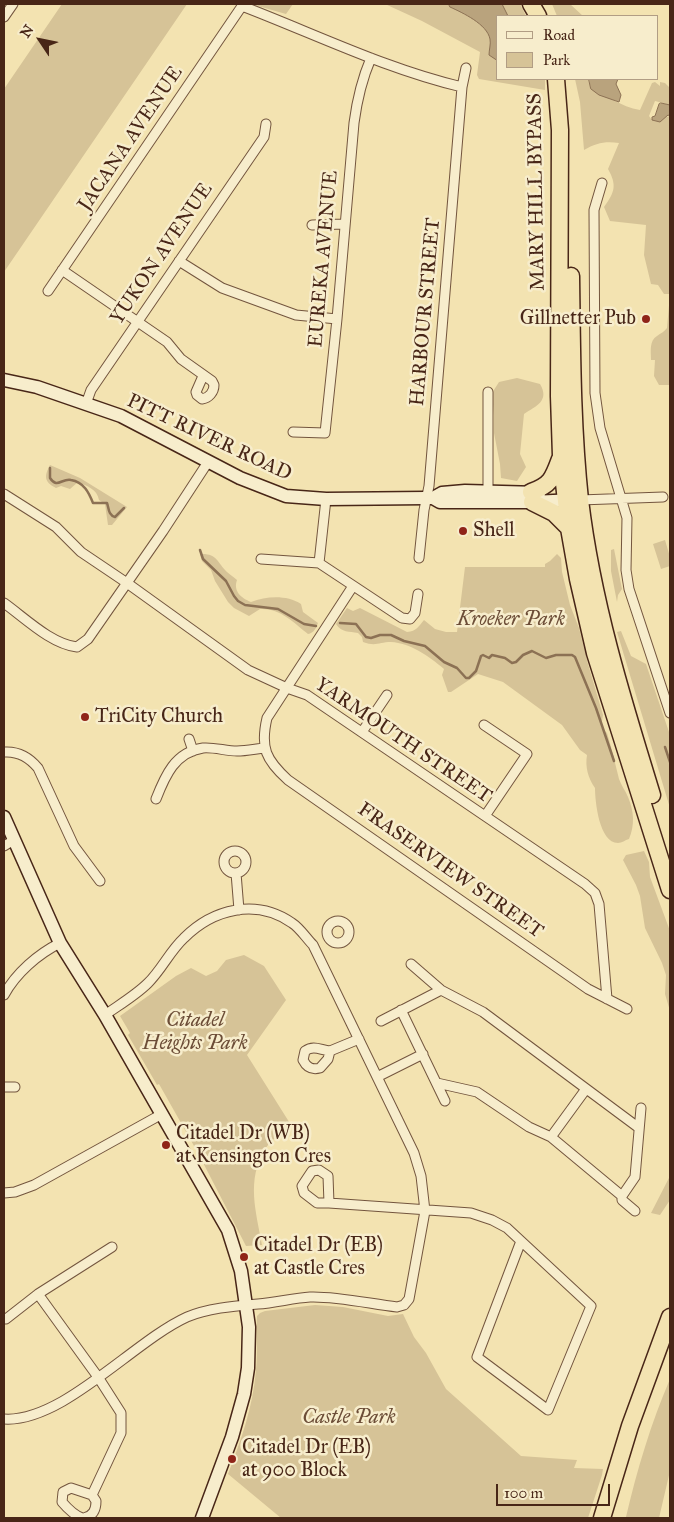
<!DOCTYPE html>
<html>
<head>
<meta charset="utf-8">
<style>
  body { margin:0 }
  #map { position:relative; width:674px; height:1522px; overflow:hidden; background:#f3e3b1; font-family:"IM FELL Great Primer",serif }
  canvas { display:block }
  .frame { position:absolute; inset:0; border:5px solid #482617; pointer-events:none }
  .legend { position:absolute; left:496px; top:15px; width:162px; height:65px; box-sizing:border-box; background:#f7edcc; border:1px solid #b19d84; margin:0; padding:6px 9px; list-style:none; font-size:15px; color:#482617 }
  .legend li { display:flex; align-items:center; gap:10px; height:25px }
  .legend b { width:25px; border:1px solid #b19d84 }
  .north { position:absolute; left:15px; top:15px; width:50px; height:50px; -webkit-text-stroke:4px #f7edcc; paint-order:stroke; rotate:304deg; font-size:14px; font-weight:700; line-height:20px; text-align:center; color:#482617 }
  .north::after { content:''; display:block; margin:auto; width:18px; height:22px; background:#482617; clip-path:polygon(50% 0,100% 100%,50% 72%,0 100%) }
  .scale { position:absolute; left:496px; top:1484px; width:114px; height:22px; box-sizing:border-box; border:2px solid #482617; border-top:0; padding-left:6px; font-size:15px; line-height:18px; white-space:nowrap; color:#482617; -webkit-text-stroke:4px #f7edcc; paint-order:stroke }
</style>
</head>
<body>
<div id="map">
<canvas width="674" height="1522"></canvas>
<div class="frame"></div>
<ul class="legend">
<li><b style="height:6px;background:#f7edcc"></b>Road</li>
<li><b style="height:14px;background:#d6c397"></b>Park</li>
</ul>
<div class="north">N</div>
<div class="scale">100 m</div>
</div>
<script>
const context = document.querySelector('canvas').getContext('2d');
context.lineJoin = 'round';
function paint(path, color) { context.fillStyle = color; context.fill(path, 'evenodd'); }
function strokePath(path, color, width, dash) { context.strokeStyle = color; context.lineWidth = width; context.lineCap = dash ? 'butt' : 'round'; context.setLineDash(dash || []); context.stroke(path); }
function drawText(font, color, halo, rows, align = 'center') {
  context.font = font + ' "IM FELL Great Primer",serif'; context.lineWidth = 5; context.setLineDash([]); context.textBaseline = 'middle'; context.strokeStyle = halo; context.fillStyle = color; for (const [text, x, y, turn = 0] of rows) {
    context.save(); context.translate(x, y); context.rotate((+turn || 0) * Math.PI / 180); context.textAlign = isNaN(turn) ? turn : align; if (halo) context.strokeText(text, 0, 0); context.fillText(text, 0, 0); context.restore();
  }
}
const green = new Path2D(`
  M 62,4 L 187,4 L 4,272 L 4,89 Z
  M 251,4 L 293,4 L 286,14 Z
  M 385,4 L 520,4 L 526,16 L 498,16 L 498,79 L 545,79 L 545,90 L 479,79 L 477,75 L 480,52 L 422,21 Z
  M 552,4 L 570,4 L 583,16 L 557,16 Z
  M 575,79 L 589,79 L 589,83 C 605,95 621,107 640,110 L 652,83 L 655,82 L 660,86 L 660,82 L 665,83 L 670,88 L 670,105 L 655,101 L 649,116 L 652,120 L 670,116 L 670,385 L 659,385 L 654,376 L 655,360 L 651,360 C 651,351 649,341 657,336 C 661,333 664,332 667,328 L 670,294 L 664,294 L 658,285 L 651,284 L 644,255 L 646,225 L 610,221 L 604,207 C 615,192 617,185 608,169 L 619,143 C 605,141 596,143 584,150 L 580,102 Z
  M 517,378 L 540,384 C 550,401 536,406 524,414 L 520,454 L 526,467 L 517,481 L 501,478 L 500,464 L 494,433 L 494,416 L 492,393 L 499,382 Z
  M 50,465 L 80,478 L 127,507 L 112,525 L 108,525 L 105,504 L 99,500 C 97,489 87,486 78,482 L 70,489 L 61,486 L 56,488 C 44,482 44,476 50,465 Z
  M 665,540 L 670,557 L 670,566 L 661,569 L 653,544 Z
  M 614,549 L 622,589 L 618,595 L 617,602 L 611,571 L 611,550 Z
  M 200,554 C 217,553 217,562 227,572 C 230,575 234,577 237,580 C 233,591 241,598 251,602 C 267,596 287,595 301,604 L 303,612 L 318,623 C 316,628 314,633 308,634 C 293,622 280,608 260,609 L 249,616 L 234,608 L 228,602 L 215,581 L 211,570 L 202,561 Z
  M 557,554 L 561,558 L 562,572 L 570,605 L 579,628 L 588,664 L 603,715 L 601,727 L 607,733 C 612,748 615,764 619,779 C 621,785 625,790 628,797 C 634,811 635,825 629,839 C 625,840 622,843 618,843 C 599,843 595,801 595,788 C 588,778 585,767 587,755 L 580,750 L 562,725 L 503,682 L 478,674 L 451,692 L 448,692 L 442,675 L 444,669 C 429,656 410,643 391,642 C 379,642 376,647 363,642 L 362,637 L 358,633 C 349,631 342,633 336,624 L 347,608 L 353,611 L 360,608 L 407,632 C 417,631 418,627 424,620 L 435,629 L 446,632 L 457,632 L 465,567 L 545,567 L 545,564 L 550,561 Z
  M 621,631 L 631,656 L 646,664 L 670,735 L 670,808 L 617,632 Z
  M 644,851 L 649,862 L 650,877 L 670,931 L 670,1011 L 665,994 L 666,975 L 662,963 L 645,928 L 640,896 L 636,885 L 623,860 L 626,855 Z
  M 244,955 L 264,966 L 286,1000 L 247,1055 L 291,1125 C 283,1132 271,1140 265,1149 C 246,1181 256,1211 262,1245 L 246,1246 L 198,1153 L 159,1084 L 157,1085 L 128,1035 L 130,1033 L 120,1016 L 176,976 L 191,968 L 206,976 L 217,971 L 226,960 Z
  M 670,1176 L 670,1200 L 660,1215 L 651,1213 Z
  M 315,1305 L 343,1307 L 388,1316 L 403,1314 L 414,1337 L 426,1353 L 446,1389 L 521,1456 L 577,1460 L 574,1468 L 603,1469 L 602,1475 L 588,1518 L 281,1518 L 228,1474 C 241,1440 253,1407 256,1370 C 258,1352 256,1334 257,1316 L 260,1313 L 265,1311 Z
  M 670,1379 L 670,1471 L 659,1518 L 626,1517 C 637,1470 651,1423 670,1379 Z`);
const water = new Path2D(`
  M 449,4 L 502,4 L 508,16 L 498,16 L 498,61 L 489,55 C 489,50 491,44 490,39 C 487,24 463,13 450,7 Z
  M 589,79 L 618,79 L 616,84 L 621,95 L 619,102 L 599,95 L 591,89 Z
  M 661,103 L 670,105 L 670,116 L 668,115 L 660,122 L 652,120 L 652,117 L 655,116 L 659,104 Z`);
const stream = new Path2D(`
  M 50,468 L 50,478 C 57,489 62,478 71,480 C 84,482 89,493 93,503 L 107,503 C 109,508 108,515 115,517 L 124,508
  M 200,550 L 203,559 L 226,581 L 234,596 L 238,601 L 245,605 L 278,609 L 304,624 L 316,626
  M 340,623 L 356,624 L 366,637 L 371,638 L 380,635 L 391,635 L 404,641 L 425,646 L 444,662 L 457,668 L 466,678 L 469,678 L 476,671 L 481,656 L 483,655 L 489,658 L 492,655 L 505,658 L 512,663 L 516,662 L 523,655 L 532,651 L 546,658 L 556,655 L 572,655 L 575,657 L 596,708 L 614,761
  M 665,747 L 670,762`);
const street = new Path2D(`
  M 4,17 L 13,4
  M 602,183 L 594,210 L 595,393 L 600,428 L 627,518 L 626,570 L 629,589 L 670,713
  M 312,225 L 344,224
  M 179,261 L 222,288 L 296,315 L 337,319
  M 62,270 L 167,342 L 181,359 L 212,381 L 214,385 C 214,392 209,398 202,399 L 197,395 L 196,392 L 203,376
  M 48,291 L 242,6 C 315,34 386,69 462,87
  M 488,392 L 488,492
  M 86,404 L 91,390 L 264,137 L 266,124
  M 293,432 L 325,433 L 337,319 L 354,123 C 357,100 362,79 371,58
  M 4,494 L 56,527 L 81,552 L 127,583 L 248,670 L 287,688 L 307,695 L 585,884 L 595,893 L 599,904 L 607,999
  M 580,500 L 663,497
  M 419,558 L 424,510 L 429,486 L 462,87 L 466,68
  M 261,559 L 319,563 L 402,618 L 410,619 L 415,613 L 418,594
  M 319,563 L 326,499
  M 353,586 L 267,718 C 260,748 266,760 288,780 L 588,989 L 627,1009
  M 4,603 C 25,618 51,644 77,647 L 88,639 L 163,531 L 208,462
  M 484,725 L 527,754 L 485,816
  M 362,732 L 387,695
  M 189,739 L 193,751
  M 4,752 C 18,751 29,757 38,768 L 74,846 L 100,881
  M 156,799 C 165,776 175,752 203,748 C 214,747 226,751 237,751 C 246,751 255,749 264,748
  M 4,846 L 14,840
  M224 862a11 11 0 1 1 22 0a11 11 0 1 1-22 0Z
  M 236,873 L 239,910
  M327 932a11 11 0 1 1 22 0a11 11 0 1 1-22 0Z
  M 411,964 L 441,990 L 483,1012 L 639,1128
  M 4,995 C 16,973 38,954 60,943
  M 401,1010 L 445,1101
  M 381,1021 L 441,990
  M 330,1051 L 328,1059 L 320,1068 C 312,1070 307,1068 303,1060 L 305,1051 C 314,1045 320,1050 330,1051 L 359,1039
  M 377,1077 L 423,1054
  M 437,1083 L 477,1092 L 529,1127 L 551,1137 L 622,1196 L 622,1200 L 635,1211
  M 4,1087 L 15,1087
  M 551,1137 L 586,1089
  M 4,1193 L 15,1192 L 34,1185 L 162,1114
  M 622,1196 L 635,1177 L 641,1108
  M 329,1203 L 317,1203 L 304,1193 L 302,1186 L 312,1171 L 319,1170 L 328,1176 L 329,1203 L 471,1213 L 492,1220 L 507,1228 L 591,1306 L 548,1410 L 477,1357 L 521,1241
  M 38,1294 L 98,1377 L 121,1413 L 121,1433 L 92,1495
  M 6,1319 L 38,1294 L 112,1247
  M 4,1419 C 62,1423 134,1341 187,1317 C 208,1308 235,1306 258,1304 C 275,1303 293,1298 310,1297 C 336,1296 371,1304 397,1307 L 404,1305 L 409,1299 L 425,1211 L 421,1176 L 414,1153 L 313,945 C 306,938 300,928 292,923 C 256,898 213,909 184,938 C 170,951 162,969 148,983 C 136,995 119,1005 105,1015
  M 82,1518 C 74,1515 68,1509 62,1502 L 63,1492 L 71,1488 L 92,1495 L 96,1501 C 96,1510 93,1516 84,1518`);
const secondary = new Path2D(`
  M 4,380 L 37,387 L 121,416 L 240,478 L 286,496 L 326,499 L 426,498 L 433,498 L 440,502 L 532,502 L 575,500
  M 433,498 L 442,493 L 465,491 L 539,493
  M 4,817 L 60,943 L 105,1015 L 228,1230 L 241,1271 L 249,1327 L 248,1368 L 244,1394 L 232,1437 L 202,1518`);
const highway = new Path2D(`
  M 531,4 L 538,16
  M 556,79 L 560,130 L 559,396 L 561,456 L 569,528 L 578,579 L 595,653 L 670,890
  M 571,276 C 572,351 572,426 580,500 C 592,601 622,698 652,795
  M 531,492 C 551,485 553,478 560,459
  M 532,502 L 554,513 L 569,528
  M 602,1518 L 630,1426 L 670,1317`);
const markers = [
  [646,319,5,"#8f2418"],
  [463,531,5,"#8f2418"],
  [85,717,5,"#8f2418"],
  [166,1145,5,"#8f2418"],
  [244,1257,5,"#8f2418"],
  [232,1459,5,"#8f2418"]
];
const streetNames = [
  ["JACANA AVENUE",131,139,-56],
  ["MARY HILL BYPASS",537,192,-91],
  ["YUKON AVENUE",162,254,-56],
  ["EUREKA AVENUE",324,259,-85],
  ["HARBOUR STREET",426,312,-85],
  ["PITT RIVER ROAD",209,438,25],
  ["YARMOUTH STREET",403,741,34],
  ["FRASERVIEW STREET",450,871,35]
];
const poiNames = [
  ["Gillnetter Pub",636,319,"right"],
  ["Shell",473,531],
  ["TriCity Church",95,717],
  ["Citadel Dr (WB)",176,1134],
  ["at Kensington Cres",176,1157],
  ["Citadel Dr (EB)",254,1246],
  ["at Castle Cres",254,1269],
  ["Citadel Dr (EB)",242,1448],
  ["at 900 Block",242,1471]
];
const parkNames = [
  ["Kroeker Park",511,620],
  ["Citadel",195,1021],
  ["Heights Park",195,1044],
  ["Castle Park",349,1418]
];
paint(green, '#d6c397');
paint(water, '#b9a37d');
strokePath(water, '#8c7154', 1);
strokePath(stream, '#8c7154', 2.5);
strokePath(street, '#73553e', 11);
strokePath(secondary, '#482617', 15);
strokePath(highway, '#482617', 19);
strokePath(street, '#f7edcc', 9);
strokePath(secondary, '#f7edcc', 12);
strokePath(highway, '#f3e3b1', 16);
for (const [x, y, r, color] of markers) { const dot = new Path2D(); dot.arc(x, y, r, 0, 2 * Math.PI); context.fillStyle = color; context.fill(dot); strokePath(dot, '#f7edcc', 2); }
drawText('20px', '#482617', '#f7edcc', streetNames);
drawText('20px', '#482617', '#f7edcc', poiNames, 'left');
drawText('italic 20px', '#6c4d37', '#f7edcc', parkNames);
</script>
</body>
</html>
